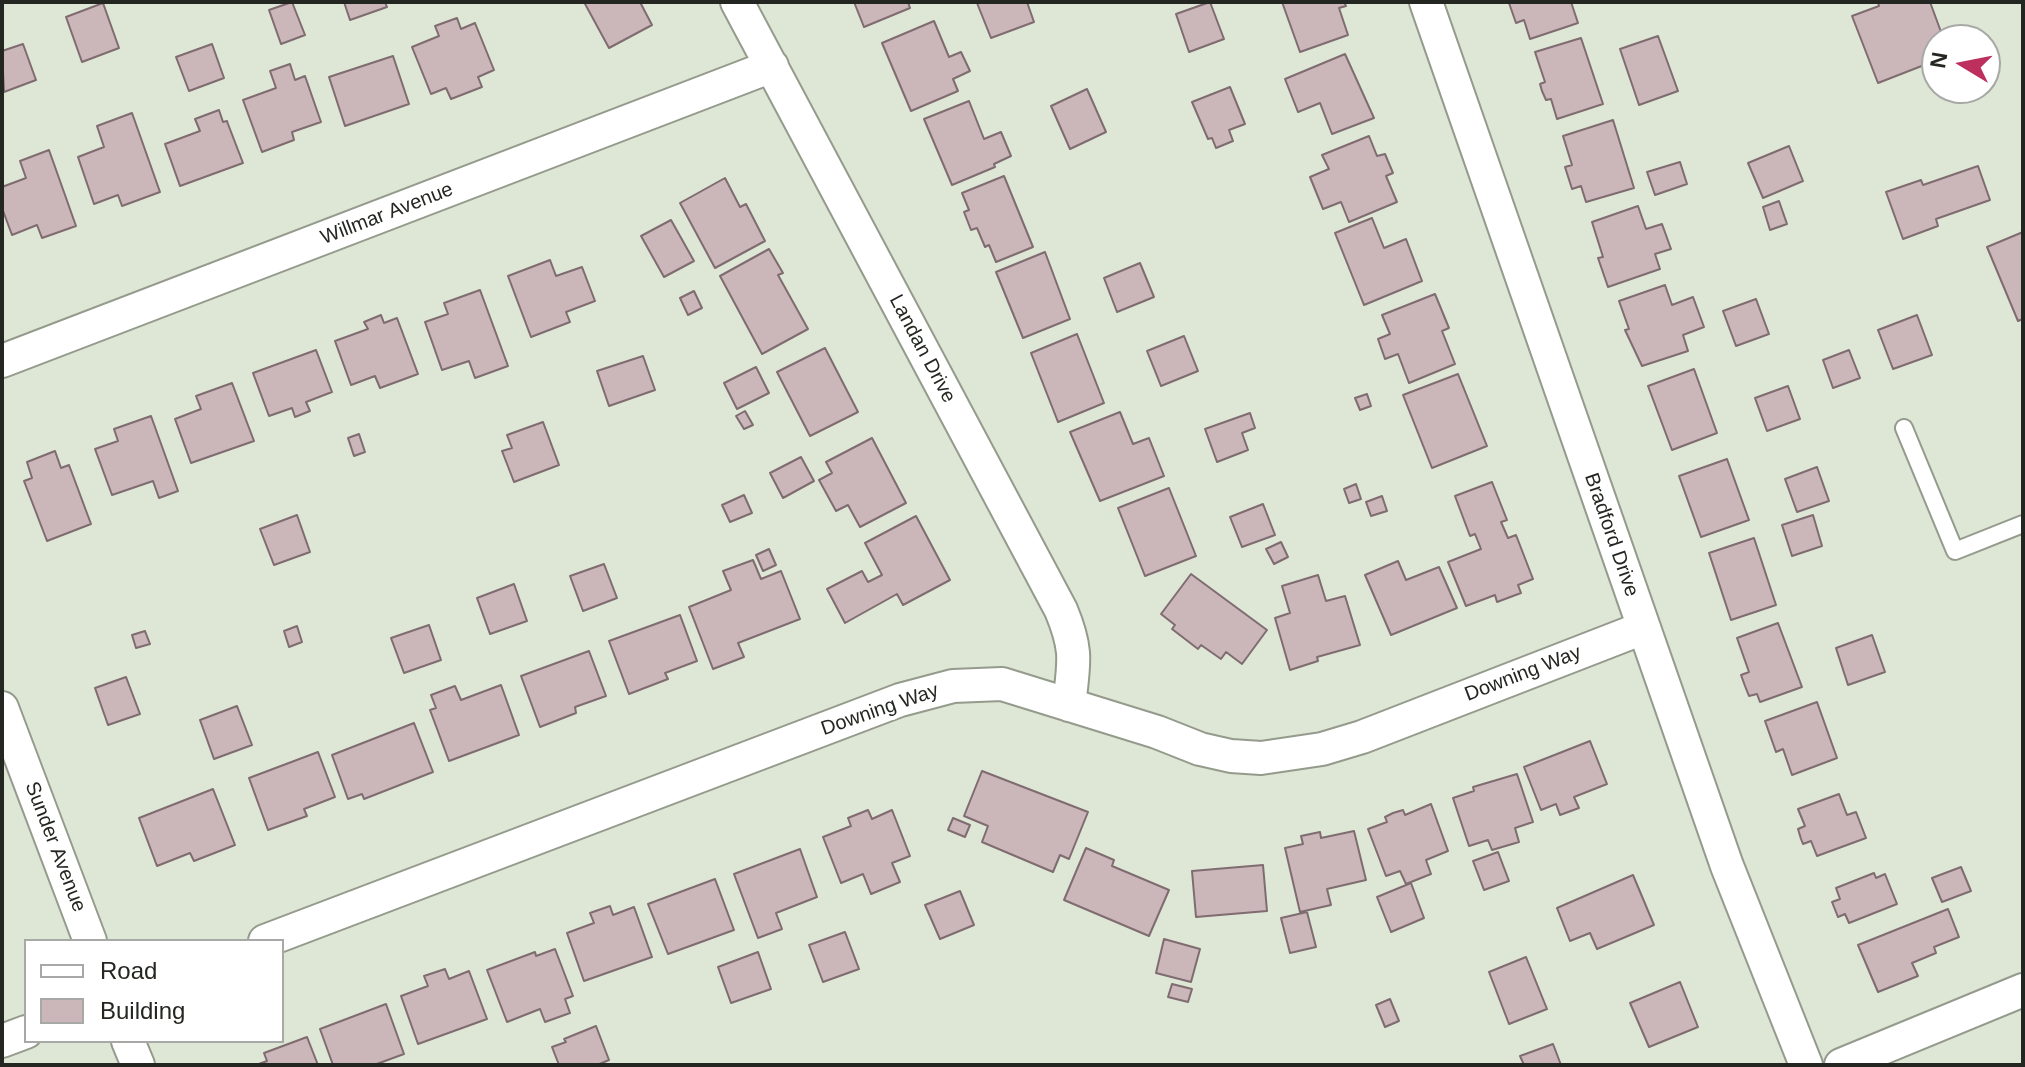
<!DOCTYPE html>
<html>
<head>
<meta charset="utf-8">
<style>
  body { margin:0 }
  #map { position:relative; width:2025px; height:1067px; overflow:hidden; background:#dee6d5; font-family:Arial,sans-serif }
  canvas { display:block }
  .frame { position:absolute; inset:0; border:4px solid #242721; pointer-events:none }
  .legend { position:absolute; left:24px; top:939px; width:260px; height:104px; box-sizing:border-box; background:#fff; border:2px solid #a7a9a6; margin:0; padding:10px 14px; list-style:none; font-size:24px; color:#242721 }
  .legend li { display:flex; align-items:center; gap:16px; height:40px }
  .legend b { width:40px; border:2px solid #a7a9a6 }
  .north { position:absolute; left:1921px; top:24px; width:80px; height:80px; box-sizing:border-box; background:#fff; border:2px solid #a7a9a6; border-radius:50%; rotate:280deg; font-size:22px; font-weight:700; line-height:32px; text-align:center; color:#242721 }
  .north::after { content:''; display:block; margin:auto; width:28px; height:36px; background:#bd2f5d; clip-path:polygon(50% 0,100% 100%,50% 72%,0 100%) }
</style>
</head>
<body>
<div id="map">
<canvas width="2025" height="1067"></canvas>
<div class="frame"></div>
<ul class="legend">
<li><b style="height:10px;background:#fff"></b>Road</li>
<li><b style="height:22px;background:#cbb6ba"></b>Building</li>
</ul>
<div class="north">N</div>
</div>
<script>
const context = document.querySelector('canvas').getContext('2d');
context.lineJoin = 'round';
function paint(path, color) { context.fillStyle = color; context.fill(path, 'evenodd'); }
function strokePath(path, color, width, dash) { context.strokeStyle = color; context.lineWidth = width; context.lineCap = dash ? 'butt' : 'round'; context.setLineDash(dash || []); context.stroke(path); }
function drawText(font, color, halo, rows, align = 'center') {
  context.font = font + ' Arial,sans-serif'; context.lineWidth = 8; context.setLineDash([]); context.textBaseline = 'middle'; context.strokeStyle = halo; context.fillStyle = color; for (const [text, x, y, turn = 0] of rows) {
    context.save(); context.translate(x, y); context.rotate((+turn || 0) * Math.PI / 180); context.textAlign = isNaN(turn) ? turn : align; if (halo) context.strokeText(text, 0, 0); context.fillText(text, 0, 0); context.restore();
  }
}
const building = new Path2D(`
  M 292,2 L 305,35 L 281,44 L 269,10 Z
  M 344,2 L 385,2 L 387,7 L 350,20 Z
  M 584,2 L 640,2 L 652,25 L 609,48 Z
  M 854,2 L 908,2 L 910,8 L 864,27 Z
  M 1027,2 L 1034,22 L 991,38 L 977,3 Z
  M 1210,2 L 1224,39 L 1189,52 L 1176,14 Z
  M 1282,2 L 1344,2 L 1346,6 L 1339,8 L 1348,35 L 1300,52 Z
  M 1571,2 L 1578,23 L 1530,39 L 1524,20 L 1516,23 L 1509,3 Z
  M 1878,2 L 1930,2 L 1944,40 L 1937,40 L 1937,60 L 1878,83 L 1852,16 L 1879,6 Z
  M 103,3 L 119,48 L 82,62 L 66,17 Z
  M 457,18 L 461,29 L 475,23 L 494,70 L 478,77 L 482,87 L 451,99 L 446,88 L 431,94 L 412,47 L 439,36 L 435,26 Z
  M 934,21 L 949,57 L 961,52 L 970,71 L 953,79 L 958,91 L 911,111 L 882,43 Z
  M 1658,36 L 1678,91 L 1639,105 L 1620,49 Z
  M 1581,38 L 1603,104 L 1557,119 L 1551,99 L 1546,100 L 1542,91 L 1540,84 L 1545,82 L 1535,52 Z
  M 23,44 L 36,80 L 4,92 L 2,51 Z
  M 212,44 L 224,78 L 189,91 L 176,57 Z
  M 1345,54 L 1374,118 L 1332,134 L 1320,103 L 1298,112 L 1285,79 Z
  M 393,56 L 409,104 L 345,126 L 329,77 Z
  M 290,64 L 295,80 L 305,76 L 321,122 L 292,132 L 294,140 L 262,152 L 243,100 L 276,88 L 270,71 Z
  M 1230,87 L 1245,124 L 1229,130 L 1233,141 L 1216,148 L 1212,138 L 1208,139 L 1192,102 Z
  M 1087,89 L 1106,132 L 1070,149 L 1051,106 Z
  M 969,101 L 984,139 L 1001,132 L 1011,156 L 994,164 L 995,167 L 952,185 L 924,119 Z
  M 219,110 L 223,122 L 227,121 L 228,124 L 243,163 L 180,186 L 165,144 L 200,131 L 195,119 Z
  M 132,113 L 160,192 L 122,206 L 118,195 L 94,204 L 78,157 L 104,147 L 97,126 Z
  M 1613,120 L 1634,188 L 1586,202 L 1581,186 L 1572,189 L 1565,167 L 1572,165 L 1563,136 Z
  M 1369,136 L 1377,156 L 1385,154 L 1393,173 L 1386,176 L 1397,202 L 1349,222 L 1341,202 L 1323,209 L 1310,177 L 1329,169 L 1322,155 Z
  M 1789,146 L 1803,181 L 1763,198 L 1748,163 Z
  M 49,150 L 76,226 L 42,238 L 37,225 L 12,235 L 2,208 L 2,187 L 26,178 L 20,161 Z
  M 1680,162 L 1687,184 L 1655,195 L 1647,172 Z
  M 1978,166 L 1990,200 L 1936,219 L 1938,226 L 1903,239 L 1886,192 L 1921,180 L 1923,185 Z
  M 1004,176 L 1033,247 L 996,262 L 989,245 L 985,247 L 977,228 L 971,230 L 964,212 L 969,210 L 962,193 Z
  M 725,178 L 740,207 L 746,204 L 765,241 L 715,268 L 680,203 Z
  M 1779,201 L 1787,224 L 1770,230 L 1763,207 Z
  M 1638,206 L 1646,229 L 1662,224 L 1671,249 L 1655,254 L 1660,269 L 1608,287 L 1598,258 L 1603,257 L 1592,222 Z
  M 1372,218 L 1384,248 L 1406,239 L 1422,281 L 1364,305 L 1335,233 Z
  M 671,220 L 694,261 L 664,277 L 641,236 Z
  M 2023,232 L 2023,319 L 2018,321 L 1987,247 Z
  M 769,249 L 783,273 L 778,275 L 808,329 L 762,354 L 720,276 Z
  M 1045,252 L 1070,319 L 1023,338 L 996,272 Z
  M 550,260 L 556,276 L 582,267 L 595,301 L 566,312 L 570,322 L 531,337 L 508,276 Z
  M 1140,263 L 1154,297 L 1117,312 L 1104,278 Z
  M 1665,285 L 1672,305 L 1693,297 L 1704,327 L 1683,335 L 1688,351 L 1642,366 L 1625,330 L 1629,329 L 1619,301 Z
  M 480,290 L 508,366 L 475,378 L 469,361 L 442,370 L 425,322 L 448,314 L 444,303 Z
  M 694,291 L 702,308 L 688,315 L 680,298 Z
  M 1435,294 L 1449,328 L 1442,331 L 1455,364 L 1409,383 L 1398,354 L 1385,359 L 1378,339 L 1390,334 L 1382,315 Z
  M 1756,299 L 1769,334 L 1736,346 L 1723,311 Z
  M 381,315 L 384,323 L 397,318 L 418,374 L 380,388 L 375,376 L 351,385 L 335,341 L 368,329 L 364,322 Z
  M 1917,315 L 1932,355 L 1893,369 L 1878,330 Z
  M 1077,334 L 1104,403 L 1058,422 L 1031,353 Z
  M 1184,336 L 1198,371 L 1161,386 L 1147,351 Z
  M 825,348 L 858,412 L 810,436 L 777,372 Z
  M 316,350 L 332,392 L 306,402 L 310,411 L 295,417 L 292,408 L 269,416 L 253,373 Z
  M 1849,350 L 1860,378 L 1833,388 L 1823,360 Z
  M 643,356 L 655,390 L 609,406 L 597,371 Z
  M 756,367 L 769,393 L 737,409 L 724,383 Z
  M 1694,369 L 1717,433 L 1672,450 L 1648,386 Z
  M 1458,374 L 1487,446 L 1432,468 L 1403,395 Z
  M 232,383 L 254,441 L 191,463 L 175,419 L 201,409 L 196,396 Z
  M 1788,386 L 1800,419 L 1767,431 L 1755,398 Z
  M 1367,394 L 1371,406 L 1360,410 L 1355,398 Z
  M 745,411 L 753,425 L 744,429 L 736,416 Z
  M 1120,412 L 1133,444 L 1149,438 L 1164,476 L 1100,501 L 1070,432 Z
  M 1250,413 L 1255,428 L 1242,433 L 1248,450 L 1217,462 L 1205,429 Z
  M 151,416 L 178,491 L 159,498 L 153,481 L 112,495 L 95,449 L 118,441 L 114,429 Z
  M 543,422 L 559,465 L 514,482 L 502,451 L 512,448 L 507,435 Z
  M 359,434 L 365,452 L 354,456 L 348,438 Z
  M 872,438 L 906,503 L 860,527 L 848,505 L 836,511 L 819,480 L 832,473 L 826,462 Z
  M 55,451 L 61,468 L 69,465 L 91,524 L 47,541 L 24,481 L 32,478 L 27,462 Z
  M 801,457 L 814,481 L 783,498 L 770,473 Z
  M 1727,459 L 1749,520 L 1701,537 L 1679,476 Z
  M 1817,467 L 1829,501 L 1797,512 L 1785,479 Z
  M 1492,482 L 1507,520 L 1501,522 L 1508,538 L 1516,535 L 1533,579 L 1518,585 L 1521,593 L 1497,602 L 1495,595 L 1466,606 L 1448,562 L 1481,549 L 1475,534 L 1470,536 L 1455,496 Z
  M 1356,484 L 1361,499 L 1349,503 L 1344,489 Z
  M 1169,488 L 1196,556 L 1145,576 L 1118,508 Z
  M 744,495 L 752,513 L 730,522 L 722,505 Z
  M 1382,496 L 1387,511 L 1371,516 L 1366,502 Z
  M 1263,504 L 1275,535 L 1242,547 L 1230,517 Z
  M 297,515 L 310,552 L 274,565 L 260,529 Z
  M 1813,515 L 1822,546 L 1792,556 L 1782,525 Z
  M 916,516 L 950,580 L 903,605 L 897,594 L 845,623 L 827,589 L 862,571 L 868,582 L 882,575 L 865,543 Z
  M 1754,538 L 1776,605 L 1731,620 L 1709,553 Z
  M 1281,542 L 1288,557 L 1274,564 L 1266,549 Z
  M 769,549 L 776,565 L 763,571 L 756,555 Z
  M 753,560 L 761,579 L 781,571 L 800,619 L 738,643 L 744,657 L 713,669 L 689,607 L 731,590 L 723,571 Z
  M 1398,561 L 1406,580 L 1439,567 L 1457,608 L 1391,635 L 1365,575 Z
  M 604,564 L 617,598 L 583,611 L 570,576 Z
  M 1191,574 L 1267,630 L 1242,664 L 1226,652 L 1221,659 L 1201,645 L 1198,649 L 1172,629 L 1175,625 L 1161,614 Z
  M 1318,575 L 1326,601 L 1345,596 L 1360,645 L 1317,657 L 1318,661 L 1290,670 L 1275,618 L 1290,613 L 1282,586 Z
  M 514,584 L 527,621 L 490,634 L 477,598 Z
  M 680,615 L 697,661 L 665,673 L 668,679 L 629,694 L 609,641 Z
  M 1778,623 L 1802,687 L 1760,702 L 1757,694 L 1749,696 L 1745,686 L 1741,675 L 1749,672 L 1737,638 Z
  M 429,625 L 441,660 L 404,673 L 391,638 Z
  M 297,626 L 302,642 L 289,647 L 284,631 Z
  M 145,631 L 150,644 L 136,648 L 132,635 Z
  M 1872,635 L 1885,672 L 1848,685 L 1836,648 Z
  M 589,651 L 606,696 L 575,707 L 576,713 L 540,727 L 521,676 Z
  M 126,677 L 140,714 L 108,725 L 95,688 Z
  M 501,685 L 519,735 L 449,761 L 430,710 L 436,708 L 431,695 L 455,686 L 461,700 Z
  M 1817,702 L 1837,758 L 1792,775 L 1783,749 L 1776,752 L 1765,721 Z
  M 237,706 L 252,745 L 214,759 L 200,720 Z
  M 414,723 L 433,772 L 364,799 L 362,794 L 348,799 L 332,755 Z
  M 1590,741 L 1607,784 L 1574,797 L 1579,808 L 1560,815 L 1556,804 L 1541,810 L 1524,767 Z
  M 318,752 L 335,797 L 304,809 L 307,816 L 268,830 L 249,778 Z
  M 982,771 L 1088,812 L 1069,859 L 1060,855 L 1053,872 L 982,842 L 988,826 L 964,816 Z
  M 1517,774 L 1533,822 L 1515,828 L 1519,842 L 1492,850 L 1488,840 L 1469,846 L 1453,798 L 1474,791 L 1473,787 Z
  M 213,789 L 235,845 L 194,861 L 190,853 L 157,866 L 139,818 Z
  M 1839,794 L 1847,815 L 1856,812 L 1866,838 L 1817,856 L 1811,841 L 1803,844 L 1801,839 L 1798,829 L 1805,826 L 1798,809 Z
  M 1431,804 L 1448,851 L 1426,860 L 1431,874 L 1406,884 L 1400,871 L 1386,876 L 1368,829 L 1387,822 L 1385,817 L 1393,813 L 1403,810 L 1405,815 Z
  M 868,810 L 872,819 L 892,810 L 910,856 L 892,863 L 900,882 L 871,894 L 863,874 L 841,883 L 823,837 L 851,826 L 848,818 Z
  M 953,818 L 970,825 L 965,837 L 948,830 Z
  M 1354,831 L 1366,880 L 1327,889 L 1331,905 L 1300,912 L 1285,848 L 1303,844 L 1301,836 L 1320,832 L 1321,838 Z
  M 1086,848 L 1114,860 L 1112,866 L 1169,890 L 1149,936 L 1064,900 Z
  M 800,849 L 817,897 L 776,913 L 782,929 L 758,938 L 734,874 Z
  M 1498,852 L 1509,881 L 1484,890 L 1473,861 Z
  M 1263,865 L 1267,911 L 1196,917 L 1192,871 Z
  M 1961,867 L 1971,891 L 1942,902 L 1932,878 Z
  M 1874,873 L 1876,878 L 1885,874 L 1897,904 L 1849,923 L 1845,914 L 1838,917 L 1832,902 L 1840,899 L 1836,888 Z
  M 1633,875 L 1654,925 L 1597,949 L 1590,933 L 1570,941 L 1557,908 Z
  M 715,879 L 734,930 L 668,954 L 648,904 Z
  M 1411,883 L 1424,918 L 1391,932 L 1377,897 Z
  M 960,891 L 974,925 L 940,939 L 925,905 Z
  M 610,906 L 613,915 L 634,907 L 652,957 L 584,981 L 567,933 L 594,923 L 590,913 Z
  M 1948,909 L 1959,937 L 1934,947 L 1936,953 L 1912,963 L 1918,976 L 1878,992 L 1858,945 Z
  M 1307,912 L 1316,947 L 1290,953 L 1281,918 Z
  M 845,932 L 859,969 L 823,982 L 809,945 Z
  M 1164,939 L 1200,949 L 1191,982 L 1156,973 Z
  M 555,949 L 573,996 L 565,999 L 570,1013 L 545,1022 L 540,1009 L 507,1022 L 487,970 L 535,952 L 536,956 Z
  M 758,952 L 771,989 L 731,1003 L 718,967 Z
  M 1526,957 L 1547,1009 L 1509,1024 L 1489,972 Z
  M 445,969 L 449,979 L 469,971 L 487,1019 L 418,1044 L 401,996 L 428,986 L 424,976 Z
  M 1680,982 L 1698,1027 L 1649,1047 L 1630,1003 Z
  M 1172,984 L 1192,989 L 1188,1002 L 1168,997 Z
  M 1390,999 L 1399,1021 L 1385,1027 L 1376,1005 Z
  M 386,1004 L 404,1054 L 374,1065 L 333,1065 L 320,1029 Z
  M 596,1026 L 609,1060 L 597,1065 L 559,1065 L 552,1047 L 566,1042 L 564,1039 Z
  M 307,1037 L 318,1065 L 256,1065 L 267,1061 L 264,1053 Z
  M 1553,1044 L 1561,1065 L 1524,1065 L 1520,1056 Z`);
const lane = new Path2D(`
  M 1904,428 L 1955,551 L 2023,524`);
const street = new Path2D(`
  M 737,2 L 1061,610 C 1078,651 1074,662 1069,705
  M 1426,2 L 1727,866 L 1806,1065
  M 2,361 L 772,66
  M 2,708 L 90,941
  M 265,941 L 900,700 L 953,686 L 1002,684 L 1157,732 L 1200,749 L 1231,756 L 1261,758 L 1322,749 L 1362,737 L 1643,628
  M 2,1041 L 26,1032
  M 128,1041 L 138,1065
  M 1841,1065 L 2023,990`);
const streetNames = [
  ["Willmar Avenue",387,214,-21],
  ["Landan Drive",922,349,62],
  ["Bradford Drive",1611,535,71],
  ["Downing Way",1523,674,-21],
  ["Downing Way",880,710,-19],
  ["Sunder Avenue",55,847,69]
];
paint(building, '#cbb6ba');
strokePath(building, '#7f6c70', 2);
strokePath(lane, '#949b8c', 20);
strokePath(street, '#949b8c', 36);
strokePath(lane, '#fff', 16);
strokePath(street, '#fff', 32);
drawText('20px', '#242721', '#fff', streetNames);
</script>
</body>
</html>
